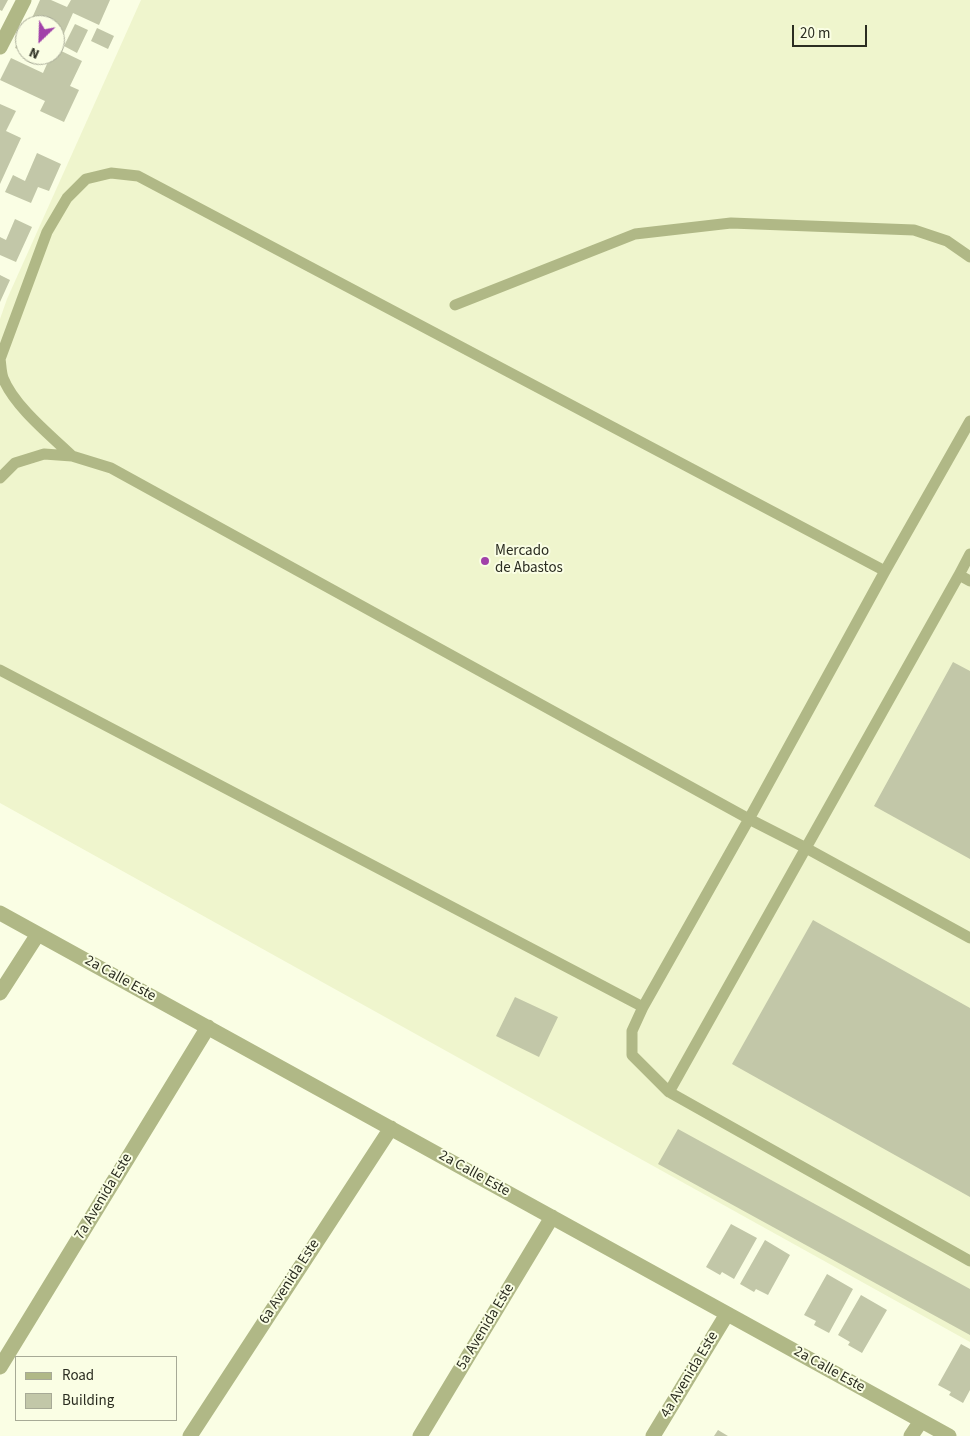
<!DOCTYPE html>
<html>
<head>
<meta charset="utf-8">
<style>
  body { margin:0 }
  #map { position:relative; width:970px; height:1436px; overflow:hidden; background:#fafee4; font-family:"Source Sans 3",sans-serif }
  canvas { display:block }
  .legend { position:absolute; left:15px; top:1356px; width:162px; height:65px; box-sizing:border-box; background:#fafee4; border:1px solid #a7aa96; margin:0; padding:6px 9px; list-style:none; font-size:15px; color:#2b2d21 }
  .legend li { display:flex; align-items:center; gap:10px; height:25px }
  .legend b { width:25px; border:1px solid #a7aa96 }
  .north { position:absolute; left:15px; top:15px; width:50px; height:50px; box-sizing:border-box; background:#fafee4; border:1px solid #a7aa96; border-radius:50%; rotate:204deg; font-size:14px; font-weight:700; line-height:20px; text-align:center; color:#2b2d21 }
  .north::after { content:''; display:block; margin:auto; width:18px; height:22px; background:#a141a9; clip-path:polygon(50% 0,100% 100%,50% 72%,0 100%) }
  .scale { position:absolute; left:792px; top:25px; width:75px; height:22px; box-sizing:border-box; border:2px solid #2b2d21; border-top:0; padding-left:6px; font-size:15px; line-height:18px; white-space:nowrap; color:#2b2d21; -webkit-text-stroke:4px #fafee4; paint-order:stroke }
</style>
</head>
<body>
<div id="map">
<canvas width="970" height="1436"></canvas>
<ul class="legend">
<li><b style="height:6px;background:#b0b886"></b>Road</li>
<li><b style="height:14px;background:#c2c7a8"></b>Building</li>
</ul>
<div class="north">N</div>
<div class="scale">20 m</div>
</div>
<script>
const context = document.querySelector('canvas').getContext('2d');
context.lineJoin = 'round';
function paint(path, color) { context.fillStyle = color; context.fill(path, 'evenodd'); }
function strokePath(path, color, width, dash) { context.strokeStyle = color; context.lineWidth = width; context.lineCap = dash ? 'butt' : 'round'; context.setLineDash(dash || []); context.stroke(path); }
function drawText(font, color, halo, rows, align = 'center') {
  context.font = font + ' "Source Sans 3",sans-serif'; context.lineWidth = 4; context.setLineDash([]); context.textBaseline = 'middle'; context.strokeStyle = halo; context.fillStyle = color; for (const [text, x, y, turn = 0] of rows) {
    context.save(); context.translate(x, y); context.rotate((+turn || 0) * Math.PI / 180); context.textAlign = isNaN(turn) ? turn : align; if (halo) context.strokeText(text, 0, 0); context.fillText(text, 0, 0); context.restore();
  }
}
const built = new Path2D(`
  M 141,0 L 970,0 L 970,1342 L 0,803 L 0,319 L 7,299 Z`);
const building = new Path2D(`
  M 0,0 L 8,0 L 2,11 L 0,10 Z
  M 40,0 L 51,0 L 67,7 L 71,0 L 110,0 L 99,25 L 73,13 L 61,40 L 55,37 L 55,25 L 29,25 Z
  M 75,24 L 88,30 L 77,53 L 64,46 Z
  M 25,28 L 25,52 L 15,48 Z
  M 97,28 L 114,36 L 108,49 L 91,41 Z
  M 55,48 L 82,61 L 70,86 L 79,90 L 64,122 L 40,111 L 45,101 L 0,80 L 11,58 L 43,73 L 51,55 L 55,55 Z
  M 30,55 L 47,55 L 44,61 Z
  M 0,104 L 16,111 L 6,131 L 21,138 L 0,184 Z
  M 37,153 L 61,164 L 49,191 L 38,187 L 31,203 L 5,192 L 13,175 L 25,181 Z
  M 15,219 L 32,227 L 16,262 L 0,255 L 0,237 L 6,240 Z
  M 0,275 L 10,280 L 0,302 Z
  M 953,662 L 970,671 L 970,859 L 874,806 Z
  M 813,920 L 970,1008 L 970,1197 L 732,1064 Z
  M 515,997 L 558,1017 L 539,1057 L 496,1036 Z
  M 678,1129 L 970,1289 L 970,1335 L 658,1164 Z
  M 731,1224 L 757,1238 L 734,1279 L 722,1272 L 720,1275 L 706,1267 Z
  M 765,1240 L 790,1255 L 768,1295 L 756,1289 L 754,1292 L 740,1284 Z
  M 827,1274 L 853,1289 L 829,1333 L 814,1325 L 816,1321 L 804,1315 Z
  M 861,1295 L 887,1310 L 862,1353 L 848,1345 L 850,1342 L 838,1335 Z
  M 961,1344 L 970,1349 L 970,1390 L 963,1403 L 949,1395 L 951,1392 L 938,1385 Z
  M 718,1430 L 728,1436 L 714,1436 Z`);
const lane = new Path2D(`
  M 455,305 L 635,234 L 731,223 L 914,230 L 947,241 L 970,257
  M 72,456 C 50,435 14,406 3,378 C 1,372 1,365 0,359 L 47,232 L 67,198 L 86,179 L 111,173 L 138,176 L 885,571
  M 0,478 L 15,463 L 44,454 L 72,456 L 111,468 L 749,819 L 806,848 L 970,938
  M 959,575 L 970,554
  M 970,581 L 959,575 L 669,1092 L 970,1261
  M 0,670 L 643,1007
  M 669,1092 L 632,1055 L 632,1031 L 643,1007 L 749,819 L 885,571 L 970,421`);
const street = new Path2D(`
  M 0,47 L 24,0
  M 0,913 L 949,1436
  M 0,993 L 38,934
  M 0,1367 L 208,1027
  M 190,1436 L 391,1128
  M 420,1436 L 552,1217
  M 653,1436 L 727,1314
  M 911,1436 L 921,1421`);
const markers = [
  [485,561,5,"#a141a9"]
];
const poiNames = [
  ["Mercado",495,552],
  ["de Abastos",495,569]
];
const streetNames = [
  ["2a Calle Este",120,979,29],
  ["2a Calle Este",474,1174,29],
  ["7a Avenida Este",104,1197,-59],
  ["6a Avenida Este",290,1282,-57],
  ["5a Avenida Este",486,1327,-59],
  ["2a Calle Este",829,1370,29],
  ["4a Avenida Este",690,1375,-59]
];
paint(built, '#eff5cd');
paint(building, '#c2c7a8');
strokePath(lane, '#b0b886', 11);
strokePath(street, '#b0b886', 15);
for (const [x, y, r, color] of markers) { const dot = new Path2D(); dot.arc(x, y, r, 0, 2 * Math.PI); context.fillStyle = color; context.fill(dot); strokePath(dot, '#fafee4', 2); }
drawText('15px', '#2b2d21', '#fafee4', poiNames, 'left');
drawText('15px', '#2b2d21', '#fafee4', streetNames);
</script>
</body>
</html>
